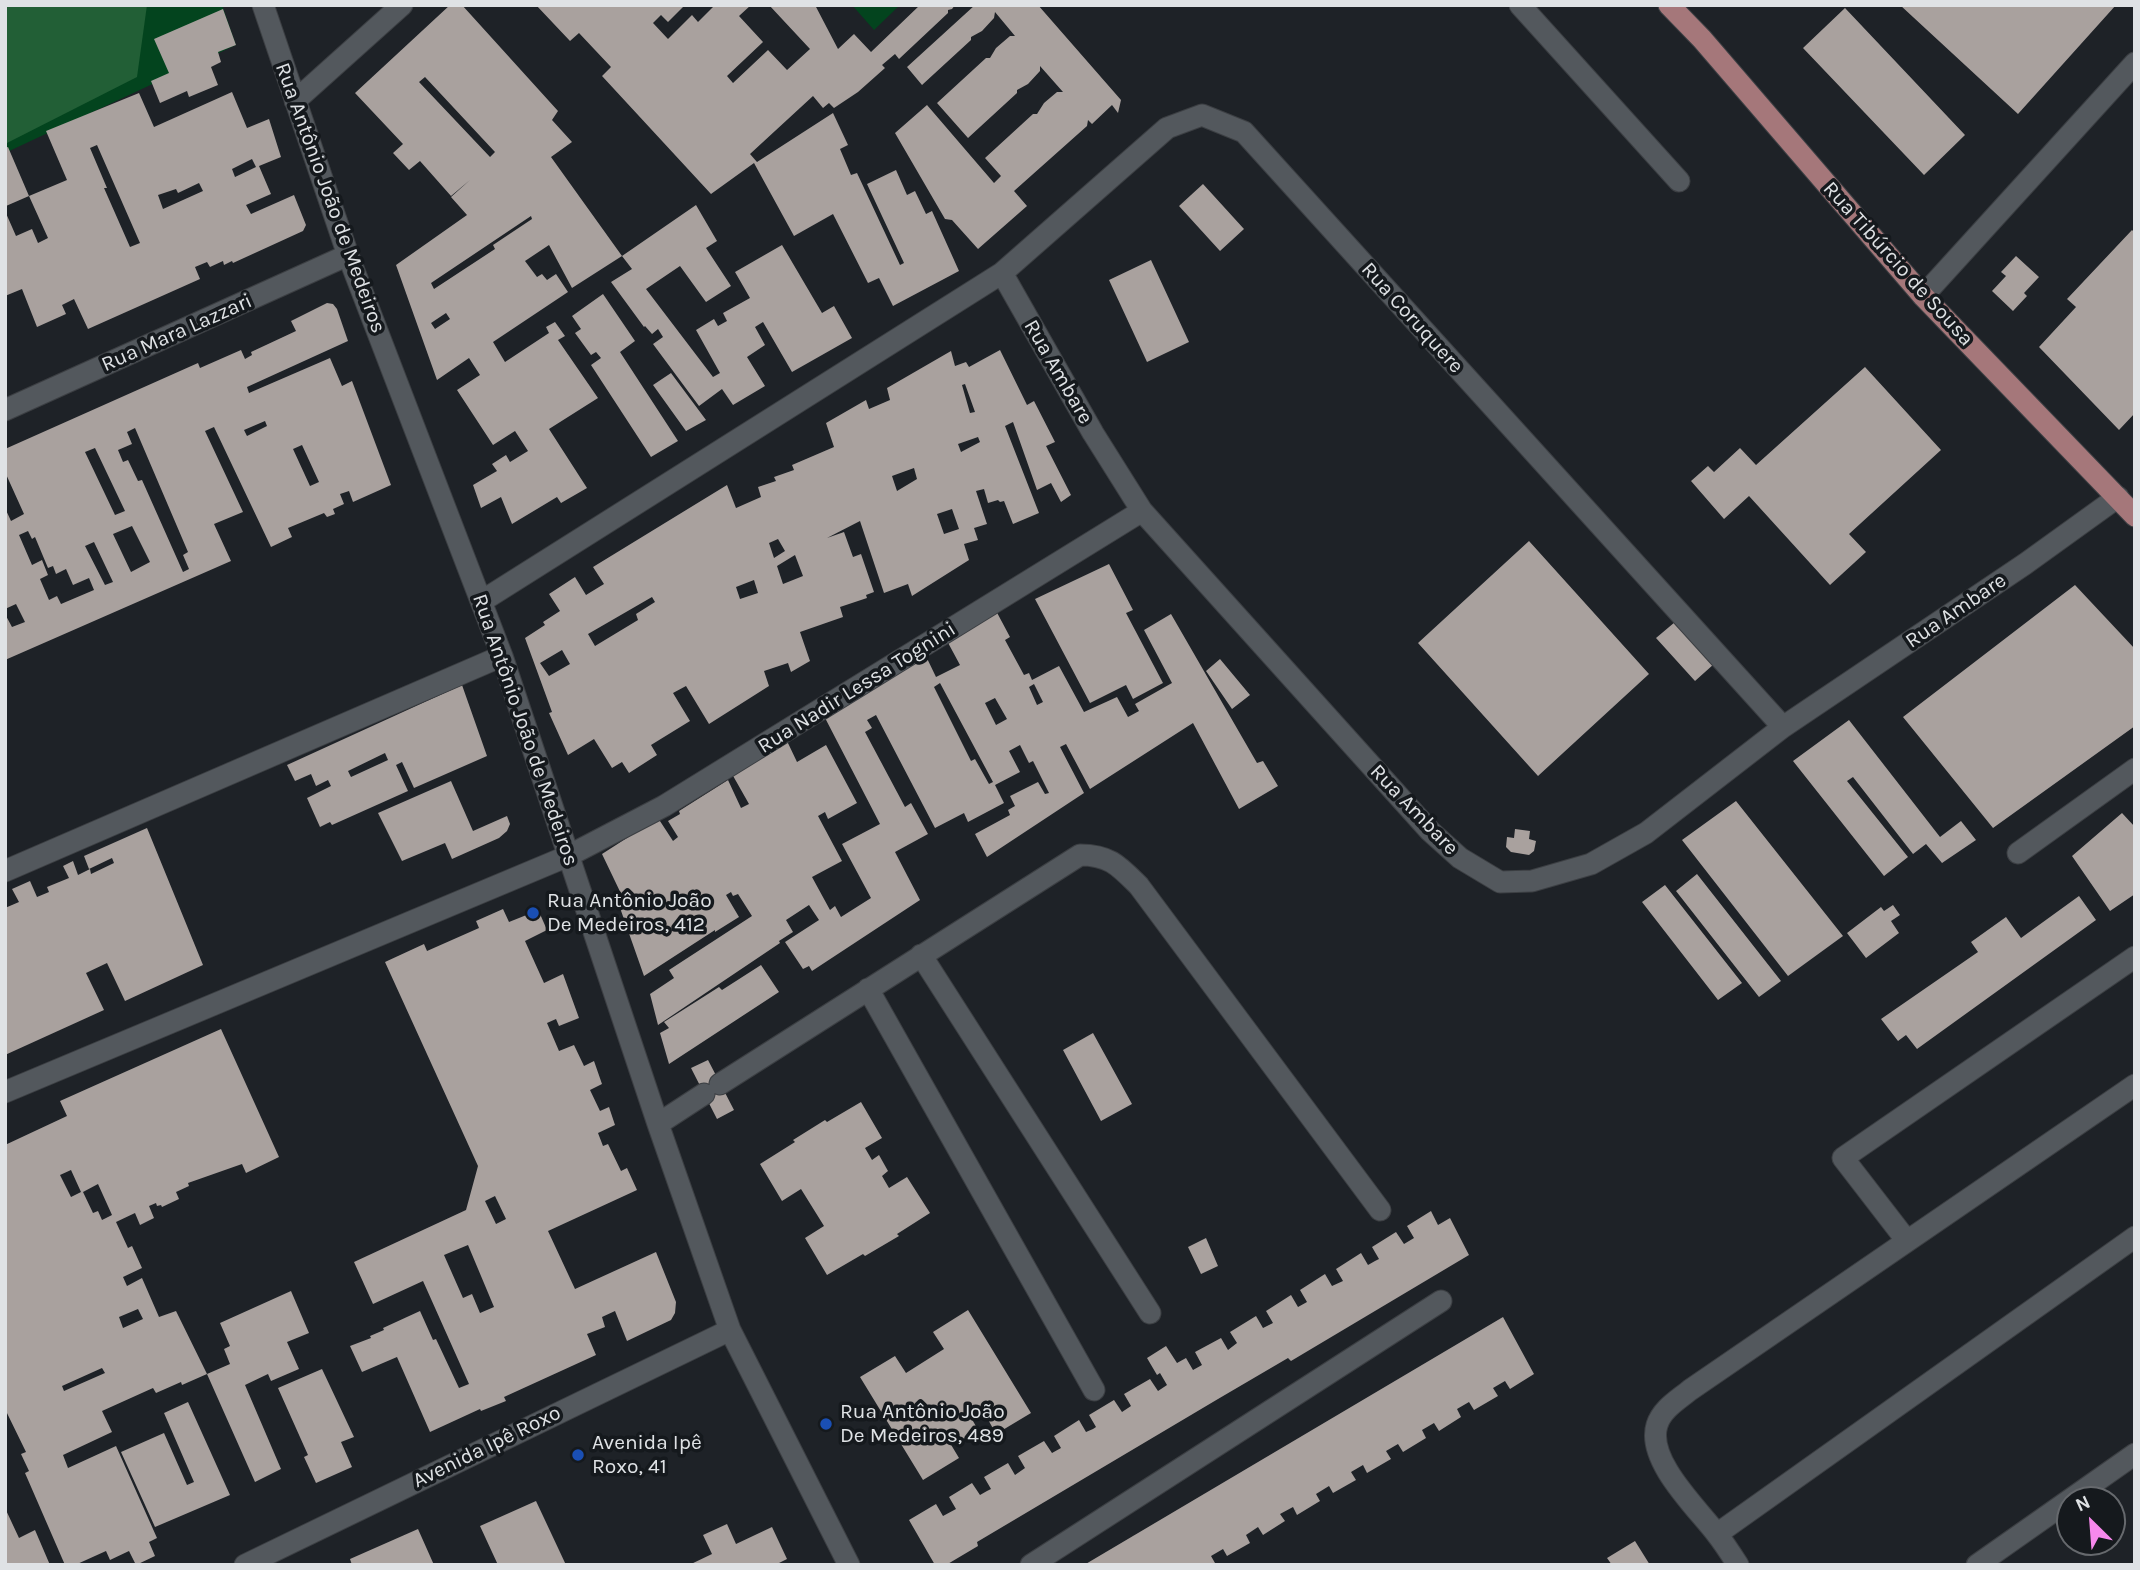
<!DOCTYPE html>
<html>
<head>
<meta charset="utf-8">
<style>
  body { margin:0 }
  #map { position:relative; width:2140px; height:1570px; overflow:hidden; background:#1e2227; font-family:Karla,sans-serif }
  canvas { display:block }
  .frame { position:absolute; inset:0; border:7px solid #dfe2e5; pointer-events:none }
  .north { position:absolute; left:2056px; top:1486px; width:70px; height:70px; box-sizing:border-box; background:#15191d; border:2px solid #66696d; border-radius:50%; rotate:335deg; font-size:19px; font-weight:700; line-height:28px; text-align:center; color:#dfe2e5 }
  .north::after { content:''; display:block; margin:auto; width:24px; height:32px; background:#f788ec; clip-path:polygon(50% 0,100% 100%,50% 72%,0 100%) }
</style>
</head>
<body>
<div id="map">
<canvas width="2140" height="1570"></canvas>
<div class="frame"></div>
<div class="north">N</div>
</div>
<script>
const context = document.querySelector('canvas').getContext('2d');
context.lineJoin = 'round';
function paint(path, color) { context.fillStyle = color; context.fill(path, 'evenodd'); }
function strokePath(path, color, width, dash) { context.strokeStyle = color; context.lineWidth = width; context.lineCap = dash ? 'butt' : 'round'; context.setLineDash(dash || []); context.stroke(path); }
function drawText(font, color, halo, rows, align = 'center') {
  context.font = font + ' Karla,sans-serif'; context.lineWidth = 7; context.setLineDash([]); context.textBaseline = 'middle'; context.strokeStyle = halo; context.fillStyle = color; for (const [text, x, y, turn = 0] of rows) {
    context.save(); context.translate(x, y); context.rotate((+turn || 0) * Math.PI / 180); context.textAlign = isNaN(turn) ? turn : align; if (halo) context.strokeText(text, 0, 0); context.fillText(text, 0, 0); context.restore();
  }
}
const green = new Path2D(`
  M 5,5 L 222,5 L 236,45 L 5,153 Z
  M 852,5 L 900,5 L 874,30 Z`);
const forest = new Path2D(`
  M 5,5 L 147,5 L 137,77 L 5,144 Z`);
const building = new Path2D(`
  M 450,5 L 462,5 L 558,111 L 552,120 L 572,142 L 551,157 L 622,256 L 572,288 L 549,245 L 525,261 L 537,277 L 542,274 L 547,280 L 556,274 L 568,292 L 493,342 L 505,362 L 549,333 L 546,327 L 555,322 L 565,336 L 558,340 L 598,398 L 549,429 L 587,488 L 561,503 L 557,497 L 512,524 L 501,497 L 481,508 L 473,485 L 497,471 L 492,464 L 506,455 L 510,462 L 528,451 L 515,431 L 493,445 L 457,390 L 480,375 L 469,358 L 437,380 L 396,265 L 467,215 L 451,197 L 470,180 L 451,196 L 420,161 L 409,170 L 393,153 L 403,144 L 355,93 ZM 425,77 L 495,152 L 490,157 L 419,82 ZM 531,216 L 532,219 L 493,245 L 495,249 L 434,289 L 431,283 ZM 446,313 L 450,319 L 435,329 L 431,323 Z
  M 536,5 L 685,5 L 668,22 L 661,15 L 653,23 L 668,39 L 692,15 L 698,22 L 715,5 L 751,5 L 739,16 L 763,42 L 727,76 L 733,83 L 768,50 L 787,70 L 810,49 L 769,5 L 815,5 L 838,49 L 854,34 L 871,52 L 920,5 L 955,5 L 952,9 L 948,10 L 948,13 L 899,59 L 895,54 L 882,65 L 885,68 L 858,92 L 834,108 L 829,103 L 823,108 L 813,96 L 750,154 L 757,162 L 833,113 L 848,145 L 840,149 L 851,175 L 857,173 L 900,265 L 904,263 L 867,184 L 896,170 L 907,195 L 915,191 L 926,214 L 932,211 L 959,271 L 893,306 L 879,278 L 868,283 L 833,214 L 794,236 L 754,163 L 711,194 L 602,76 L 611,67 L 579,33 L 570,41 Z
  M 975,5 L 1038,5 L 1121,100 L 1118,113 L 1112,105 L 1092,124 L 1088,120 L 1087,126 L 1014,191 L 1027,206 L 978,249 L 952,220 L 945,219 L 895,133 L 927,105 L 994,183 L 1001,176 L 985,158 L 1033,114 L 1037,114 L 1044,103 L 1057,92 L 1063,92 L 1040,66 L 1040,71 L 1028,84 L 1017,90 L 1017,93 L 968,138 L 937,103 L 986,58 L 990,58 L 996,48 L 1010,36 L 1015,36 L 995,12 L 994,18 L 982,31 L 971,37 L 971,40 L 922,85 L 907,67 Z
  M 1900,5 L 2116,5 L 2018,114 Z
  M 1845,8 L 1965,135 L 1924,175 L 1803,48 Z
  M 223,9 L 236,45 L 218,52 L 221,62 L 211,67 L 218,85 L 189,97 L 187,91 L 160,103 L 151,81 L 169,73 L 154,39 Z
  M 232,92 L 247,128 L 269,119 L 281,157 L 259,166 L 271,194 L 246,205 L 251,214 L 294,195 L 306,225 L 303,231 L 233,263 L 232,261 L 224,265 L 223,261 L 210,267 L 207,262 L 195,267 L 200,279 L 88,329 L 74,299 L 62,305 L 66,314 L 37,327 L 22,289 L 5,296 L 5,211 L 16,236 L 32,229 L 38,243 L 48,238 L 29,196 L 67,180 L 46,131 L 139,93 L 154,127 ZM 97,145 L 140,243 L 130,247 L 104,188 L 107,188 L 90,148 ZM 252,159 L 256,167 L 235,177 L 232,169 ZM 199,183 L 203,191 L 163,209 L 158,195 L 176,189 L 178,193 Z
  M 8,147 L 29,196 L 6,206 L 5,148 Z
  M 1203,184 L 1244,229 L 1220,251 L 1179,206 Z
  M 696,205 L 717,241 L 706,248 L 731,286 L 706,302 L 680,266 L 646,289 L 713,377 L 720,373 L 696,330 L 714,319 L 718,326 L 727,321 L 723,313 L 750,298 L 735,272 L 782,245 L 822,313 L 834,306 L 852,338 L 792,372 L 763,322 L 755,327 L 765,345 L 747,357 L 765,386 L 733,405 L 722,389 L 699,406 L 653,344 L 663,337 L 658,329 L 652,334 L 645,326 L 644,327 L 611,282 L 632,269 L 622,256 Z
  M 2132,230 L 2135,233 L 2135,413 L 2119,430 L 2039,347 L 2076,307 L 2067,299 Z
  M 2016,256 L 2039,277 L 2024,293 L 2027,296 L 2013,311 L 1992,291 L 2006,276 L 2001,272 Z
  M 1151,260 L 1189,342 L 1147,362 L 1109,280 Z
  M 603,294 L 635,341 L 620,352 L 678,441 L 651,457 L 591,365 L 601,358 L 596,352 L 591,355 L 575,333 L 581,329 L 572,316 Z
  M 327,303 L 333,304 L 337,309 L 348,341 L 247,387 L 249,393 L 330,358 L 342,386 L 352,381 L 391,485 L 353,502 L 349,491 L 340,494 L 344,504 L 333,509 L 335,514 L 327,517 L 324,513 L 288,528 L 292,537 L 271,547 L 214,427 L 205,431 L 243,512 L 214,524 L 231,561 L 5,660 L 5,614 L 12,627 L 25,622 L 16,604 L 5,609 L 5,508 L 11,521 L 24,514 L 5,472 L 5,449 L 198,363 L 200,368 L 241,350 L 245,359 L 252,355 L 251,352 L 296,331 L 291,321 ZM 265,421 L 267,426 L 247,436 L 244,430 ZM 135,428 L 188,552 L 183,555 L 189,569 L 183,572 L 142,480 L 138,481 L 128,460 L 123,462 L 118,450 L 132,444 L 127,432 ZM 302,445 L 319,482 L 310,486 L 293,449 ZM 95,448 L 125,511 L 115,515 L 85,452 ZM 132,526 L 150,562 L 131,572 L 113,534 ZM 28,531 L 32,539 L 35,537 L 48,568 L 53,566 L 56,574 L 66,569 L 73,585 L 89,578 L 94,590 L 61,604 L 57,596 L 49,600 L 40,579 L 48,575 L 42,560 L 32,565 L 19,535 ZM 94,542 L 113,582 L 105,585 L 85,546 Z
  M 1000,350 L 1027,405 L 1034,401 L 1055,442 L 1046,446 L 1071,495 L 1061,502 L 1051,483 L 1037,490 L 1013,422 L 1005,426 L 1039,513 L 1013,524 L 1004,501 L 1000,502 L 998,500 L 988,503 L 984,489 L 976,491 L 987,524 L 974,528 L 978,540 L 964,544 L 969,560 L 912,596 L 908,584 L 884,593 L 860,521 L 827,538 L 844,532 L 853,557 L 861,554 L 874,592 L 866,595 L 867,598 L 840,607 L 843,617 L 800,632 L 810,661 L 791,672 L 788,663 L 764,671 L 769,686 L 709,724 L 686,686 L 673,693 L 690,721 L 651,745 L 657,755 L 629,773 L 622,762 L 612,768 L 594,739 L 568,755 L 549,713 L 552,712 L 525,638 L 545,625 L 543,622 L 560,611 L 549,594 L 575,577 L 586,595 L 604,584 L 593,567 L 727,485 L 736,508 L 761,497 L 758,487 L 776,481 L 774,477 L 794,470 L 792,465 L 834,447 L 826,423 L 866,400 L 869,409 L 890,400 L 887,388 L 951,351 L 955,366 L 966,362 L 969,367 ZM 965,384 L 975,412 L 970,413 L 962,385 ZM 978,437 L 980,442 L 961,452 L 958,444 ZM 914,468 L 917,479 L 897,491 L 892,476 ZM 952,509 L 959,529 L 944,534 L 937,514 ZM 778,539 L 785,551 L 774,558 L 769,543 ZM 795,555 L 803,576 L 783,584 L 777,566 ZM 754,580 L 758,593 L 740,599 L 736,587 ZM 652,597 L 655,602 L 636,614 L 638,620 L 595,646 L 588,634 ZM 562,650 L 570,664 L 549,676 L 540,663 Z
  M 1865,367 L 1941,450 L 1849,534 L 1866,552 L 1830,585 L 1749,496 L 1724,519 L 1691,481 L 1708,466 L 1714,472 L 1740,448 L 1756,465 Z
  M 671,373 L 706,420 L 686,431 L 653,385 Z
  M 1529,541 L 1649,674 L 1538,776 L 1418,643 Z
  M 1109,564 L 1133,610 L 1126,613 L 1163,683 L 1133,699 L 1126,685 L 1090,703 L 1035,599 Z
  M 2075,585 L 2135,649 L 2135,726 L 1993,828 L 1903,717 Z
  M 994,607 L 1010,637 L 1005,640 L 1024,675 L 1029,673 L 1032,680 L 1059,666 L 1084,712 L 1117,697 L 1128,717 L 1139,711 L 1135,704 L 1172,683 L 1144,630 L 1171,614 L 1257,763 L 1263,761 L 1278,786 L 1239,809 L 1193,723 L 1090,789 L 1066,744 L 1060,747 L 1084,793 L 987,857 L 975,834 L 1010,815 L 1008,810 L 1015,806 L 1010,796 L 1038,782 L 1045,794 L 1049,793 L 1033,761 L 1029,763 L 1020,745 L 1009,751 L 1020,772 L 995,785 L 1004,803 L 968,822 L 964,813 L 935,828 L 876,715 L 867,720 L 872,728 L 865,732 L 905,807 L 911,803 L 928,834 L 895,852 L 920,900 L 812,971 L 809,966 L 803,969 L 785,942 L 819,920 L 809,905 L 786,920 L 793,932 L 779,941 L 780,943 L 658,1025 L 650,994 L 674,978 L 669,970 L 752,916 L 738,894 L 733,896 L 731,892 L 726,895 L 739,917 L 715,932 L 715,930 L 644,976 L 619,905 L 625,902 L 602,854 L 658,818 L 673,841 L 678,837 L 668,821 L 680,814 L 679,811 L 728,780 L 741,808 L 749,804 L 732,774 L 787,741 L 797,762 L 826,745 L 857,803 L 828,819 L 825,812 L 818,816 L 842,861 L 812,877 L 830,910 L 835,906 L 841,917 L 871,898 L 842,844 L 880,824 L 823,714 L 923,650 L 936,677 L 960,665 L 946,639 ZM 940,683 L 993,782 L 989,784 L 975,759 L 971,761 L 934,687 ZM 1034,684 L 1043,702 L 1037,705 L 1029,687 ZM 995,698 L 1007,719 L 996,725 L 985,703 Z
  M 1675,622 L 1714,664 L 1695,681 L 1656,638 Z
  M 1220,659 L 1250,695 L 1232,709 L 1206,671 Z
  M 462,685 L 487,756 L 414,788 L 402,762 L 396,765 L 408,791 L 332,825 L 330,822 L 320,827 L 307,798 L 331,786 L 328,780 L 316,786 L 311,774 L 295,781 L 287,765 ZM 385,753 L 388,760 L 351,777 L 348,771 Z
  M 1849,720 L 1940,837 L 1961,821 L 1976,840 L 1942,863 L 1926,844 L 1913,854 L 1853,777 L 1847,781 L 1908,857 L 1884,876 L 1793,761 Z
  M 451,781 L 473,831 L 507,816 L 510,824 L 507,831 L 499,838 L 452,859 L 445,843 L 402,861 L 378,813 Z
  M 1736,801 L 1843,936 L 1788,976 L 1682,840 Z
  M 2122,813 L 2135,827 L 2135,894 L 2110,911 L 2072,856 Z
  M 147,828 L 203,965 L 125,1001 L 107,963 L 86,973 L 104,1010 L 5,1055 L 5,908 L 19,902 L 12,889 L 30,881 L 37,897 L 49,892 L 47,887 L 69,878 L 63,866 L 73,861 L 78,875 L 90,869 L 91,874 L 114,863 L 112,858 L 89,869 L 84,856 Z
  M 1515,829 L 1530,831 L 1529,839 L 1536,841 L 1534,851 L 1529,855 L 1511,852 L 1506,847 L 1507,837 L 1514,838 Z
  M 1697,874 L 1781,981 L 1759,997 L 1676,891 Z
  M 1665,885 L 1742,983 L 1718,1000 L 1642,902 Z
  M 2079,896 L 2096,920 L 1917,1049 L 1906,1035 L 1898,1041 L 1881,1019 L 1978,952 L 1971,942 L 2006,917 L 2021,938 Z
  M 1893,905 L 1900,915 L 1891,921 L 1899,933 L 1866,958 L 1847,933 L 1881,907 L 1884,911 Z
  M 503,909 L 509,922 L 529,914 L 531,919 L 540,914 L 547,930 L 525,941 L 544,983 L 563,974 L 579,1018 L 559,1026 L 556,1019 L 547,1023 L 559,1051 L 574,1045 L 584,1066 L 594,1061 L 602,1084 L 590,1090 L 600,1111 L 609,1107 L 615,1125 L 598,1133 L 603,1146 L 608,1144 L 621,1171 L 627,1168 L 637,1190 L 548,1231 L 575,1289 L 656,1252 L 676,1302 L 675,1313 L 671,1320 L 627,1341 L 615,1311 L 602,1317 L 605,1327 L 587,1334 L 596,1355 L 504,1397 L 506,1401 L 481,1411 L 480,1409 L 430,1432 L 397,1357 L 362,1372 L 350,1346 L 371,1338 L 370,1336 L 384,1330 L 383,1328 L 420,1311 L 433,1340 L 436,1339 L 459,1388 L 469,1384 L 423,1281 L 373,1304 L 354,1262 L 466,1210 L 478,1166 L 385,962 L 424,944 L 427,951 L 479,928 L 476,921 ZM 495,1196 L 506,1219 L 496,1224 L 485,1201 ZM 468,1245 L 494,1307 L 480,1313 L 472,1294 L 463,1298 L 444,1255 Z
  M 761,965 L 779,992 L 669,1064 L 660,1033 L 669,1028 L 664,1022 L 719,987 L 722,990 Z
  M 221,1029 L 279,1157 L 246,1173 L 242,1164 L 188,1183 L 189,1186 L 176,1192 L 179,1199 L 162,1207 L 161,1205 L 157,1206 L 156,1203 L 149,1206 L 154,1218 L 140,1225 L 135,1213 L 116,1222 L 128,1248 L 132,1246 L 142,1268 L 123,1277 L 127,1286 L 142,1278 L 159,1317 L 176,1311 L 207,1374 L 182,1385 L 181,1382 L 156,1393 L 153,1388 L 102,1411 L 112,1432 L 63,1455 L 68,1468 L 116,1446 L 157,1538 L 149,1542 L 155,1556 L 136,1565 L 129,1551 L 110,1560 L 106,1551 L 75,1565 L 65,1565 L 25,1473 L 29,1471 L 21,1454 L 26,1452 L 5,1409 L 5,1355 L 7,1354 L 5,1350 L 5,1145 L 67,1116 L 60,1101 ZM 71,1170 L 81,1192 L 71,1197 L 60,1175 ZM 98,1184 L 112,1215 L 102,1220 L 98,1211 L 93,1213 L 83,1192 ZM 138,1309 L 143,1319 L 123,1328 L 119,1317 ZM 102,1368 L 105,1373 L 64,1391 L 62,1386 Z
  M 1093,1033 L 1132,1104 L 1101,1121 L 1063,1050 Z
  M 708,1060 L 734,1110 L 717,1119 L 691,1068 Z
  M 861,1102 L 882,1138 L 865,1148 L 872,1160 L 879,1155 L 888,1171 L 882,1176 L 889,1188 L 907,1177 L 930,1213 L 897,1234 L 899,1236 L 865,1256 L 863,1254 L 827,1275 L 805,1238 L 824,1226 L 801,1189 L 782,1201 L 760,1164 L 795,1142 L 793,1140 L 825,1120 L 827,1122 Z
  M 1431,1211 L 1438,1225 L 1450,1218 L 1469,1255 L 1291,1361 L 1288,1358 L 1218,1399 L 977,1542 L 978,1546 L 946,1565 L 935,1565 L 909,1520 L 936,1504 L 943,1516 L 956,1509 L 949,1497 L 972,1483 L 980,1495 L 987,1491 L 991,1489 L 984,1477 L 1008,1463 L 1015,1475 L 1025,1468 L 1018,1456 L 1044,1441 L 1052,1453 L 1061,1448 L 1054,1436 L 1079,1420 L 1086,1432 L 1093,1429 L 1096,1427 L 1089,1415 L 1114,1400 L 1122,1412 L 1131,1406 L 1124,1394 L 1150,1379 L 1158,1391 L 1167,1385 L 1160,1373 L 1157,1375 L 1147,1358 L 1166,1346 L 1177,1363 L 1186,1358 L 1193,1370 L 1202,1365 L 1195,1352 L 1221,1338 L 1228,1350 L 1237,1343 L 1230,1332 L 1256,1316 L 1263,1328 L 1273,1323 L 1266,1311 L 1291,1295 L 1298,1307 L 1307,1302 L 1300,1290 L 1325,1274 L 1332,1286 L 1343,1281 L 1336,1269 L 1361,1253 L 1368,1265 L 1375,1261 L 1379,1259 L 1372,1247 L 1396,1232 L 1404,1244 L 1414,1238 L 1407,1226 Z
  M 1206,1238 L 1218,1266 L 1201,1274 L 1188,1247 Z
  M 291,1291 L 309,1333 L 287,1342 L 299,1369 L 271,1381 L 268,1374 L 245,1385 L 281,1469 L 255,1482 L 207,1374 L 230,1364 L 224,1349 L 230,1346 L 220,1323 Z
  M 968,1310 L 1031,1413 L 996,1434 L 985,1414 L 973,1421 L 978,1430 L 962,1440 L 957,1432 L 947,1438 L 959,1458 L 923,1480 L 860,1377 L 895,1356 L 906,1373 L 944,1349 L 933,1332 Z
  M 1503,1317 L 1534,1374 L 1510,1389 L 1505,1381 L 1493,1388 L 1498,1396 L 1474,1410 L 1469,1402 L 1457,1409 L 1461,1417 L 1439,1431 L 1434,1423 L 1422,1430 L 1426,1438 L 1403,1452 L 1398,1444 L 1386,1451 L 1391,1459 L 1367,1473 L 1363,1465 L 1351,1472 L 1356,1480 L 1333,1493 L 1329,1486 L 1316,1494 L 1320,1501 L 1297,1515 L 1293,1507 L 1280,1514 L 1285,1521 L 1263,1535 L 1258,1527 L 1246,1535 L 1250,1543 L 1227,1556 L 1223,1549 L 1211,1556 L 1215,1563 L 1212,1565 L 1084,1565 Z
  M 322,1369 L 354,1437 L 341,1442 L 352,1467 L 316,1483 L 304,1457 L 308,1455 L 278,1388 Z
  M 188,1402 L 230,1495 L 155,1527 L 121,1452 L 164,1433 L 187,1485 L 194,1482 L 164,1413 Z
  M 536,1501 L 566,1565 L 498,1565 L 480,1526 Z
  M 5,1508 L 19,1538 L 35,1530 L 50,1565 L 5,1565 Z
  M 727,1524 L 736,1544 L 772,1527 L 787,1559 L 775,1565 L 689,1565 L 712,1554 L 703,1535 Z
  M 418,1529 L 434,1565 L 352,1565 L 350,1559 Z
  M 1635,1541 L 1650,1565 L 1612,1565 L 1607,1558 Z`);
const minor = new Path2D(`
  M 263,5 L 348,255 L 502,656 L 658,1124 L 730,1330 L 849,1565
  M 1520,5 L 1679,181
  M 295,101 L 402,5
  M 1002,273 L 1093,433 L 1142,511 L 1430,831 L 1460,858 L 1500,882 L 1532,881 L 1591,864 L 1646,833 L 1783,727 L 2025,564 L 2118,497
  M 1923,296 L 2135,63
  M 5,410 L 348,255
  M 482,601 L 1002,273 L 1167,128 L 1202,115 L 1244,132 L 1783,727
  M 2018,853 L 2135,769
  M 5,871 L 502,656
  M 921,955 L 1150,1313
  M 868,989 L 1094,1390
  M 720,1084 L 1080,855 C 1110,855 1119,866 1139,886 L 1380,1210
  M 5,1092 L 568,856 L 664,806 L 1142,511
  M 658,1124 L 704,1094
  M 1907,1241 L 1843,1158 L 2135,957
  M 1717,1534 L 2135,1237
  M 245,1565 L 730,1330
  M 1031,1565 L 1441,1301
  M 1738,1565 C 1731,1554 1724,1543 1716,1533 C 1697,1508 1646,1460 1657,1425 C 1662,1409 1678,1400 1690,1390 L 2135,1085
  M 1977,1565 L 2135,1454`);
const major = new Path2D(`
  M 1669,5 L 1702,39 L 1923,296 L 2135,516`);
const markers = [
  [533,913,7,"#1a4fb4"],
  [826,1424,7,"#1a4fb4"],
  [578,1455,7,"#1a4fb4"]
];
const streetNames = [
  ["Rua Antônio João de Medeiros",330,198,70],
  ["Rua Tibúrcio de Sousa",1898,264,48],
  ["Rua Coruquere",1412,318,48],
  ["Rua Mara Lazzari",177,333,-24],
  ["Rua Ambare",1058,372,60],
  ["Rua Ambare",1956,611,-34],
  ["Rua Nadir Lessa Tognini",857,688,-32],
  ["Rua Antônio João de Medeiros",525,730,71],
  ["Rua Ambare",1414,810,46],
  ["Avenida Ipê Roxo",487,1447,-26]
];
const poiNames = [
  ["Rua Antônio João",547,901],
  ["De Medeiros, 412",547,925],
  ["Rua Antônio João",840,1412],
  ["De Medeiros, 489",840,1436],
  ["Avenida Ipê",592,1443],
  ["Roxo, 41",592,1467]
];
paint(green, '#03441e');
paint(forest, '#225f36');
paint(building, '#a9a19e');
strokePath(minor, '#3c3f43', 23);
strokePath(major, '#3c3f43', 23);
strokePath(minor, '#53585d', 21);
strokePath(major, '#a5777a', 21);
for (const [x, y, r, color] of markers) { const dot = new Path2D(); dot.arc(x, y, r, 0, 2 * Math.PI); context.fillStyle = color; context.fill(dot); strokePath(dot, '#15191d', 2.5); }
drawText('21px', '#dfe2e5', '#15191d', streetNames);
drawText('21px', '#dfe2e5', '#15191d', poiNames, 'left');
</script>
</body>
</html>
